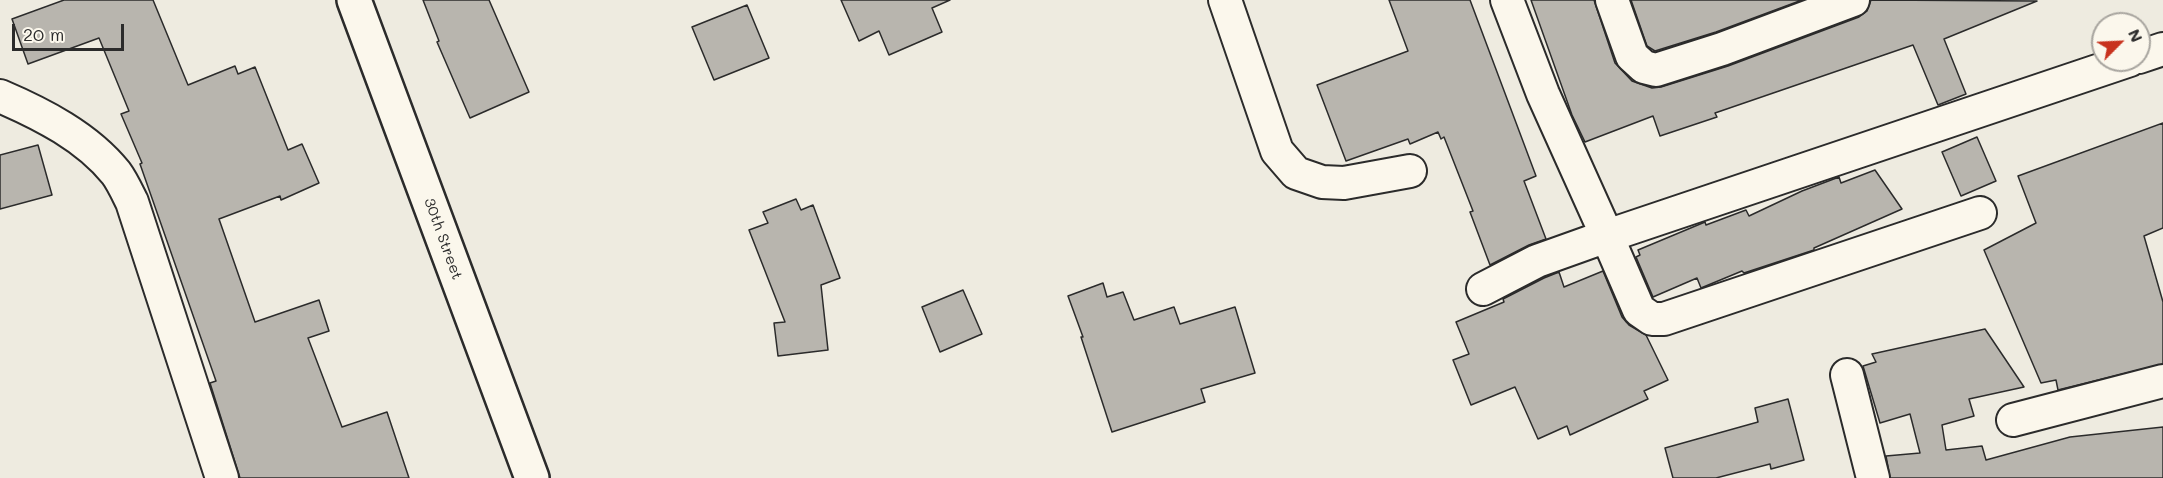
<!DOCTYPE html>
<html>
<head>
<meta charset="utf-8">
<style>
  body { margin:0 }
  #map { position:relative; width:2163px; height:478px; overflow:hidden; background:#eeebe0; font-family:Mali,sans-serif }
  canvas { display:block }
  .north { position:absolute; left:2091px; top:12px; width:60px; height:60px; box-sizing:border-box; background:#fbf7ec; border:2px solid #a8a59f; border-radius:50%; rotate:66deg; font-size:16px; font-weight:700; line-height:24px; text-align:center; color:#2b2b2b }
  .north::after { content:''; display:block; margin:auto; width:21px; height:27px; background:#c8321e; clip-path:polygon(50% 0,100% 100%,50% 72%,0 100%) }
  .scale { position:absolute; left:12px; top:24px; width:112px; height:27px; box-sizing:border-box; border:3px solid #2b2b2b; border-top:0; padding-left:8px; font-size:18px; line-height:21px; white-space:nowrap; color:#2b2b2b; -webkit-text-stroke:4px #fbf7ec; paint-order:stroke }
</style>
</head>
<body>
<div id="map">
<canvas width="2163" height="478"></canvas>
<div class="north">N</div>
<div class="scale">20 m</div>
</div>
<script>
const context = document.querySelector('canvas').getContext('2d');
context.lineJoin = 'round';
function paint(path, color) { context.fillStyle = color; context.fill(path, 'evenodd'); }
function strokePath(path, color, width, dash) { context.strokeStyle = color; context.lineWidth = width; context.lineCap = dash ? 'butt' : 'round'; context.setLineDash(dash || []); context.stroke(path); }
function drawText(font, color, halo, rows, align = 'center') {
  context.font = font + ' Mali,sans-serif'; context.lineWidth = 4.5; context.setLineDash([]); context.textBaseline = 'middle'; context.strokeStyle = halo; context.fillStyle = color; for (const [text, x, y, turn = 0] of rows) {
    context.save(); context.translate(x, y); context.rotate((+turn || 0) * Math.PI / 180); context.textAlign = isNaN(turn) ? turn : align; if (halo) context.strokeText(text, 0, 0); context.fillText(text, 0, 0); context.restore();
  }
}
const building = new Path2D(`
  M 64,0 L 153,0 L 188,85 L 235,66 L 238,74 L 255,67 L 288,150 L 302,144 L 319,183 L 281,200 L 280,196 L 219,219 L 255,322 L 319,300 L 329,331 L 308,338 L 342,427 L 387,412 L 409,478 L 240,478 L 210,383 L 216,381 L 140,164 L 142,163 L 121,114 L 129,111 L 99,38 L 28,64 L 12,19 Z
  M 423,0 L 489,0 L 529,92 L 470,118 L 437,42 L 439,41 Z
  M 841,0 L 950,0 L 932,8 L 942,32 L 889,55 L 879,31 L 859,41 Z
  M 1389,0 L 1470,0 L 1536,176 L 1524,181 L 1546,239 L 1529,245 L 1490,265 L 1470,212 L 1473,211 L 1444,137 L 1441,139 L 1438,132 L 1410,144 L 1408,139 L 1346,161 L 1317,85 L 1408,51 Z
  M 1531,0 L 1594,0 L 1615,63 L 1632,81 L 1652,88 L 1661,87 L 1728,66 L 1859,17 L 1867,11 L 1871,0 L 2037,1 L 1944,39 L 1966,94 L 1938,105 L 1913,45 L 1715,113 L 1717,117 L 1660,136 L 1653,116 L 1585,142 L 1572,115 Z
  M 1631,0 L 1802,0 L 1716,32 L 1655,51 L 1647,46 Z
  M 747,5 L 769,58 L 714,80 L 692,27 Z
  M 2163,123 L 2163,228 L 2144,236 L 2163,302 L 2163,364 L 2058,390 L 2056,380 L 2041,383 L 1984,250 L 2036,223 L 2018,176 Z
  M 1977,137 L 1996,181 L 1961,196 L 1942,152 Z
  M 38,145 L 52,195 L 0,209 L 0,155 Z
  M 1875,170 L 1902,209 L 1814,248 L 1814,250 L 1744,273 L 1742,271 L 1701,288 L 1697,278 L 1653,297 L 1636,257 L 1640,255 L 1638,250 L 1705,222 L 1706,225 L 1746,210 L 1749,216 L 1802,191 L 1839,177 L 1841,183 Z
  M 796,199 L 801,210 L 813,205 L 840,278 L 821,285 L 828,350 L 778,356 L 774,323 L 785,322 L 749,230 L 768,223 L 763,212 Z
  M 1603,271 L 1622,317 L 1629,325 L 1646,335 L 1668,380 L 1644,391 L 1648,399 L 1570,435 L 1567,426 L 1538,439 L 1515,387 L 1471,405 L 1453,360 L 1469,354 L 1456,322 L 1504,302 L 1503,299 L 1544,278 L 1559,272 L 1564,287 Z
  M 1103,283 L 1107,297 L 1123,292 L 1134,320 L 1174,307 L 1180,324 L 1235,307 L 1255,373 L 1201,389 L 1205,402 L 1112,432 L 1081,337 L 1083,337 L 1068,296 Z
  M 963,290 L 982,334 L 940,352 L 922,307 Z
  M 1985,329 L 2024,387 L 1969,399 L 1974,416 L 1942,425 L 1946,450 L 1982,446 L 1986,460 L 2070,437 L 2163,427 L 2163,478 L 1890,478 L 1886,456 L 1920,453 L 1910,414 L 1880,423 L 1863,366 L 1876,362 L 1872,354 Z
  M 1788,399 L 1804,460 L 1771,469 L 1770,464 L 1716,478 L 1673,478 L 1665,448 L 1758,422 L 1755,408 Z`);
const minor = new Path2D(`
  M 1225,0 L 1277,151 L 1296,173 L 1322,182 L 1344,183 L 1410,171
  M 1507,0 L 1543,94 L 1607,236 L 2130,60
  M 1612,0 L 1632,56 L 1644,67 L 1656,70 L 1722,49 L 1853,0
  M 2139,57 L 2163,49
  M 0,96 C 42,114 87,137 116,173 C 122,181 127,192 132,202 L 222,478
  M 1483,289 L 1537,261 L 1607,236 L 1639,310 L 1652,319 L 1664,319 L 1980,213
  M 1847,375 L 1873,478
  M 2013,420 L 2163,381`);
const secondary = new Path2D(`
  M 354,0 L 532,478`);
const streetNames = [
  ["30th Street",443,239,70]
];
paint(building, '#b8b5ae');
strokePath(building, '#2b2b2b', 1.5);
strokePath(minor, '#2b2b2b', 36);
strokePath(secondary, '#2b2b2b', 38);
strokePath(minor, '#fbf7ec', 32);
strokePath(secondary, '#fbf7ec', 33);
drawText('15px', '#2b2b2b', '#fbf7ec', streetNames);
</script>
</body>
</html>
